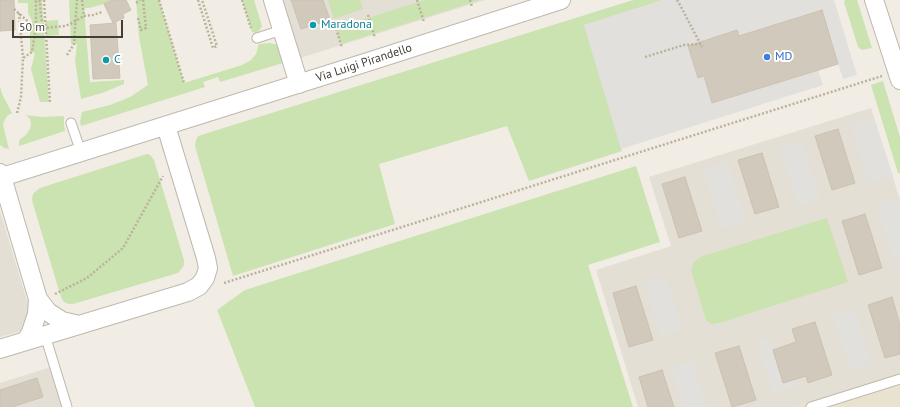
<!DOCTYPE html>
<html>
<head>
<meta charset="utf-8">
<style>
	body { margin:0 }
	#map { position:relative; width:900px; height:407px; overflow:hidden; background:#f1ede5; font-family:"PT Sans",sans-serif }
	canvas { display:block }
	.scale { position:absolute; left:12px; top:20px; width:111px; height:18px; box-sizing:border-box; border:2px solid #433e35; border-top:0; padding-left:5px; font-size:12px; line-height:14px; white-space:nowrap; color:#433e35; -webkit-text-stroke:3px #fff; paint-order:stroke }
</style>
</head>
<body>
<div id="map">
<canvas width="900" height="407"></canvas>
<div class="scale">50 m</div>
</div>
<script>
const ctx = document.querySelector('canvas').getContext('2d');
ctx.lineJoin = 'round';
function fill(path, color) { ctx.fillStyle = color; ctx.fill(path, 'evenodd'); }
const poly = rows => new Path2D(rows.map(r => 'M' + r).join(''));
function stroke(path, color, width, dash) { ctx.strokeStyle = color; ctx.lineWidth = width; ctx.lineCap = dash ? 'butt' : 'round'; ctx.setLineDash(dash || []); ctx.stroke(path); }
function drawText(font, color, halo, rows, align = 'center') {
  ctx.font = font + ' "PT Sans",sans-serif'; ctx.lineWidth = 4; ctx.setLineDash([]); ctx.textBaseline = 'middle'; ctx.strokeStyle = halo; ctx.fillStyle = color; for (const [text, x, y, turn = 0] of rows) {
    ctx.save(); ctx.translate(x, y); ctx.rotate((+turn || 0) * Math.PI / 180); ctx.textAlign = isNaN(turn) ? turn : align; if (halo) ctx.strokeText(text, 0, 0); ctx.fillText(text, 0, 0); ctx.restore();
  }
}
fill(poly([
	[264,0,485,0,284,63],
	[871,108,900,200,900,407,638,407,596,270,671,246,649,177],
	[0,211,35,327,0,337],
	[51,367,63,407,0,407,0,383]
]), '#e4dfd4');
fill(poly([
	[900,373,900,407,792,407]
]), '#e9e2d0');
fill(poly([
	[18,0,42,0,49,102,40,102,31,69,35,53,30,52,30,30,33,28,32,21,28,13,28,3,18,3],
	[69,0,109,0,110,1,104,4,89,8,84,8,90,82,124,80,124,84,102,93,81,99,75,61,77,44,71,44],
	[136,0,159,0,184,83,242,65,251,60,256,54,259,44,270,43,278,45,283,63,220,82,218,77,203,82,205,87,81,126,80,121,82,112,110,105,130,97,148,85,139,37],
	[242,0,254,0,262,26,259,31,255,33,252,32],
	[328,0,360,0,363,9,334,19],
	[425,0,480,0,341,44,336,28],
	[633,0,663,0,585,25,622,151,529,181,507,126,379,164,395,224,233,276,195,146,196,140,198,136],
	[845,0,857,0,872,48,862,50,858,47,844,2],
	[58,20,59,35,46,36,45,21],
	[883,81,900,137,900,173,898,173,871,85],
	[0,86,2,94,12,113,7,116,3,124,4,129,9,149,4,148,0,145],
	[26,115,42,117,64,116,64,125,65,131,19,146,19,142,20,139,26,135,30,129,31,124,30,119],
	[147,154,150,155,154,160,184,260,184,264,183,267,178,273,73,304,69,304,66,303,63,301,61,297,33,204,32,199,33,194,36,191,40,188],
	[636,166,660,242,588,265,633,407,255,407,217,310,245,290],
	[827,218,848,282,719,323,712,324,706,320,691,270,694,262,700,257]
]), '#cbe2b1');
fill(poly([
	[663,0,834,0,857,75,843,79,821,10,739,36,737,30,688,46,698,78,704,76,712,103,818,70,823,85,621,149,584,25],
	[874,118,893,176,869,183,851,125],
	[801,140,820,199,798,206,779,147],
	[727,161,746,221,722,229,703,169],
	[899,197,900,200,900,261,894,263,876,204],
	[665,277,682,330,661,336,644,283],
	[854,309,871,362,850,369,833,316],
	[768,337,783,383,796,379,798,385,773,393,757,341],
	[692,361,707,407,683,407,671,367]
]), '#e2e0dd');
const building = poly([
	[0,0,14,0,15,30,0,31,0,0],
	[112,0,126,0,131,10,123,14,124,18,113,23,104,4,112,0],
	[291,0,323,0,330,20,301,29,291,0],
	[822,10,838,64,712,103,704,76,698,78,688,46,737,30,739,36,822,10],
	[116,23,120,78,93,79,90,25,116,23],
	[838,129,855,183,832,190,815,136,838,129],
	[762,153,779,207,755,214,738,160,762,153],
	[685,177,702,231,679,238,662,184,685,177],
	[865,214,882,268,859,275,842,221,865,214],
	[636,286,653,340,629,347,613,293,636,286],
	[892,297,900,325,900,354,885,358,868,305,892,297],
	[815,322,832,375,808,383,806,376,783,383,773,350,796,342,792,329,815,322],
	[739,346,756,400,732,407,715,353,739,346],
	[662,370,674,407,648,407,639,377,662,370],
	[37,378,43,397,12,407,0,407,0,390,37,378]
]);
fill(building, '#d1c9bb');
stroke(building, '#cbc1af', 1);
const service = poly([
	[257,38,282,30],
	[71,123,81,152],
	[45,335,67,407],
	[811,407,900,379]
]);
const minor = poly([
	[273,0,299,84],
	[874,0,900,80],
	[0,173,2,177,38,299,37,314,31,332,26,341],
	[2,177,374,60,561,0],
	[38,299,48,312,62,321,79,325],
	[0,349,188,292,199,286,205,278,208,268,206,258,166,126]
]);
stroke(service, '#beb8ac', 11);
stroke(minor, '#beb8ac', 20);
stroke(poly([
	[44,0,50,102],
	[82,0,84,16,93,15,102,12],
	[159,0,184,83],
	[198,0,213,48,217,46,202,0],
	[242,0,251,28],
	[417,0,424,22],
	[470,0,472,7],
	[677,0,680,5,702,47],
	[136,3,140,0],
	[14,9,33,26,44,28],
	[19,13,23,58],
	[368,15,375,38],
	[138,18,141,30,146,28,143,0],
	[335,25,342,48],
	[67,55,74,44,77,0],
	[645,57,684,45,701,44],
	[17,113,21,97,23,58,32,52,36,27,36,1,40,1,41,17,44,28,65,26,70,24,84,16],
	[224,283,882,76],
	[55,294,87,278,123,248,163,176]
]), '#bcb19b', 2.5, [2, 2]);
stroke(service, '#fff', 9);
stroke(minor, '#fff', 18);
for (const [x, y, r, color] of [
	[313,25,4,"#0f9aa8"],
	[767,57,4,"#3f7fe0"],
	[106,60,4,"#0f9aa8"]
]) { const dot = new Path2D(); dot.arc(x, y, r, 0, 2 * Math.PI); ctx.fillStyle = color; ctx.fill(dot); stroke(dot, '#fff', 1.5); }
drawText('12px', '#0d838f', '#fff', [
	["Maradona",321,25],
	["C",114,60]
], 'left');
drawText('12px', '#366cbe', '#fff', [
	["MD",775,57]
], 'left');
drawText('12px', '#433e35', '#fff', [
	["Via Luigi Pirandello",364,63,-18]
]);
</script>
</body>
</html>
